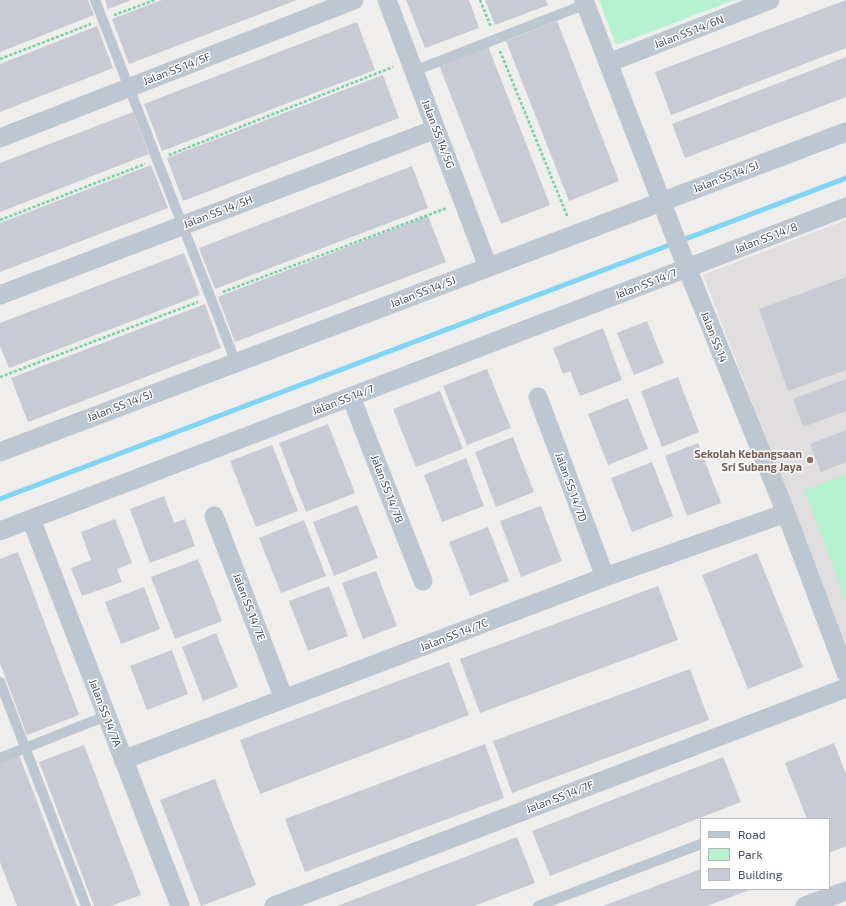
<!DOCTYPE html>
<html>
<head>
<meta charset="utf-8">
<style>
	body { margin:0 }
	#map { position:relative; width:846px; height:906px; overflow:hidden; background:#f0eded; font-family:"Exo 2",sans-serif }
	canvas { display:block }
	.legend { position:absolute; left:700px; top:818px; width:130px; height:72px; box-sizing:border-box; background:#fff; border:1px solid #b4b9be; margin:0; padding:5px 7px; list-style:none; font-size:12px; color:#444f5c }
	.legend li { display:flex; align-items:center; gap:8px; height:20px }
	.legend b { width:20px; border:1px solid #b4b9be }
</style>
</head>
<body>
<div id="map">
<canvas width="846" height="906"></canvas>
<ul class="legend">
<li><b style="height:5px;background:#bcc7d1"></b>Road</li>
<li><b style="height:11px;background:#b7f2d0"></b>Park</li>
<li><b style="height:11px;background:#c8cbd3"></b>Building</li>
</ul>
</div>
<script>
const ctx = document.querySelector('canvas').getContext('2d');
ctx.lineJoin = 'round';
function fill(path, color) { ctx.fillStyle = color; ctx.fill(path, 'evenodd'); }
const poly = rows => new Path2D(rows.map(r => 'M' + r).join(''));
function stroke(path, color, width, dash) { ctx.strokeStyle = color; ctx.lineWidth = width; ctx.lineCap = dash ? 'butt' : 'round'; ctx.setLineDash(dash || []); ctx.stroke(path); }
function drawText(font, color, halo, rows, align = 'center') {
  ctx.font = font + ' "Exo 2",sans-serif'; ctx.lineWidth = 3; ctx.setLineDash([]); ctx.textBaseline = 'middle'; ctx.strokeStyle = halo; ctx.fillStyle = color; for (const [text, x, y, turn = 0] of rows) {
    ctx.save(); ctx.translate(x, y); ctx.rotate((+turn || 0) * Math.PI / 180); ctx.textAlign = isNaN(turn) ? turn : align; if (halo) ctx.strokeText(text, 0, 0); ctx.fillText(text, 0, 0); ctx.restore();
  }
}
fill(poly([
	[846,220,846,645,703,275]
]), '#e1dedf');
fill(poly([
	[599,0,734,0,616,45],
	[846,474,846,601,804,490]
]), '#b7f2d0');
stroke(poly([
	[0,499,846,178]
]), '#81d5f2', 5);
fill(poly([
	[0,0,88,0,94,15,0,52],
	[105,0,132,0,108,9],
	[162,0,297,0,129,64,112,19],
	[406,0,469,0,479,28,425,48],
	[485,0,546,0,548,5,495,25],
	[846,0,846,48,671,115,655,72],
	[557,21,619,181,569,201,506,41],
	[357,22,375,70,162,151,144,104],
	[97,26,113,68,0,112,0,64],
	[488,46,550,205,501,224,439,65],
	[846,57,846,97,685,158,672,124],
	[383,75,399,118,183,201,167,158],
	[133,112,149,154,0,212,0,163],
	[151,165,168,208,0,272,0,223],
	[412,166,428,208,215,289,199,248],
	[428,216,446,262,235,342,218,297],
	[184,253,200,295,9,368,0,346,0,323],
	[846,277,846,370,788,391,759,309],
	[205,304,221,348,28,422,11,378],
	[647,321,664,363,634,375,617,333],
	[603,328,622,380,580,396,570,371,563,374,553,348],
	[487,369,511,428,467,445,443,386],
	[678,377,699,432,662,447,641,391],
	[846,379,846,411,803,427,793,399],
	[440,391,463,449,416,467,393,409],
	[628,398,648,449,608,465,588,414],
	[328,424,355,493,306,512,279,443],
	[846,430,846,462,821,472,810,444],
	[513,437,534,492,496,507,475,452],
	[698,443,721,503,687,516,665,456],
	[272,445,298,511,256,527,230,461],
	[466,458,484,506,442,522,424,475],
	[652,462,673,516,632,532,611,478],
	[164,496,174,523,185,519,195,546,150,563,130,509],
	[357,505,378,558,334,576,313,522],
	[541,506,562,561,521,577,500,521],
	[115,519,132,563,117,569,122,582,82,596,71,568,91,560,81,532],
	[304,520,326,576,281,593,259,538],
	[488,527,509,581,470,596,449,542],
	[18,552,79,715,27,735,0,663,0,559],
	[757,553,803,667,748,689,702,575],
	[198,559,222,621,175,639,151,577],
	[376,571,397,626,363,639,342,583],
	[329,586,348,636,308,651,289,601],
	[658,586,678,640,480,713,460,659],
	[144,587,160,629,121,644,105,602],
	[216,633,238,687,203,701,182,647],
	[172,650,188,694,147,710,130,666],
	[449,662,469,715,260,794,240,740],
	[690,669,709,720,512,793,493,741],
	[834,743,846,774,846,846,829,853,829,819,807,819,785,763],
	[485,744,504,798,305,872,285,819],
	[84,745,141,895,111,906,94,906,39,762],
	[19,755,77,906,17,906,0,862,0,762],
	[723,757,741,802,550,876,532,831],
	[215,779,256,885,201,906,160,800],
	[517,837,535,883,474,906,337,906],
	[701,869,701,889,752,889,707,906,603,906]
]), '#c8cbd3');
stroke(poly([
	[480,0,491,27],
	[114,15,155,0],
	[500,51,568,218],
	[0,59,91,24],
	[169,155,393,67],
	[0,220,145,164],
	[223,292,447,208],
	[0,377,198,302]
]), '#6dd2a5', 2.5, [3, 2]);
stroke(poly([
	[95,0,236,363],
	[414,71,586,4],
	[0,682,86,906],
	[0,758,106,716],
	[538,906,701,844]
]), '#bcc7d1', 10);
stroke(poly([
	[387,0,488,267],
	[584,0,687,268,786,513,846,673],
	[608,63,770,0],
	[0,138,354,0],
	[0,295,436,129],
	[351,397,423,581],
	[538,397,605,577],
	[0,452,846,132],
	[214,516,284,699],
	[31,519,180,906],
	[0,531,846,207],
	[123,760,605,577,786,513],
	[274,906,846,688],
	[805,906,846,891]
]), '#bcc7d1', 19);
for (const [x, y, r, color] of [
	[810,460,4,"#8d6e63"]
]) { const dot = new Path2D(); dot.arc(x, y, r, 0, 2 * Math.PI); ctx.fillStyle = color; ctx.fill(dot); stroke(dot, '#fff', 1.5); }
drawText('11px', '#444f5c', '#fff', [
	["Jalan SS 14/6N",689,32,-21],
	["Jalan SS 14/5F",177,69,-21],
	["Jalan SS 14/5G",438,134,69],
	["Jalan SS 14/5J",726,177,-21],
	["Jalan SS 14/5H",218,212,-21],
	["Jalan SS 14/8",766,238,-21],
	["Jalan SS 14/7",646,284,-21],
	["Jalan SS 14/5J",423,292,-21],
	["Jalan SS 14",714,337,68],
	["Jalan SS 14/7",343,400,-21],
	["Jalan SS 14/5J",120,406,-21],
	["Jalan SS 14/7D",571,487,70],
	["Jalan SS 14/7B",387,489,69],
	["Jalan SS 14/7E",249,607,69],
	["Jalan SS 14/7C",454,635,-21],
	["Jalan SS 14/7A",105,713,69],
	["Jalan SS 14/7F",560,797,-21]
]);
drawText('bold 11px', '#785e54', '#fff', [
	["Sekolah Kebangsaan",802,454],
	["Sri Subang Jaya",802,467]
], 'right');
</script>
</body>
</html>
